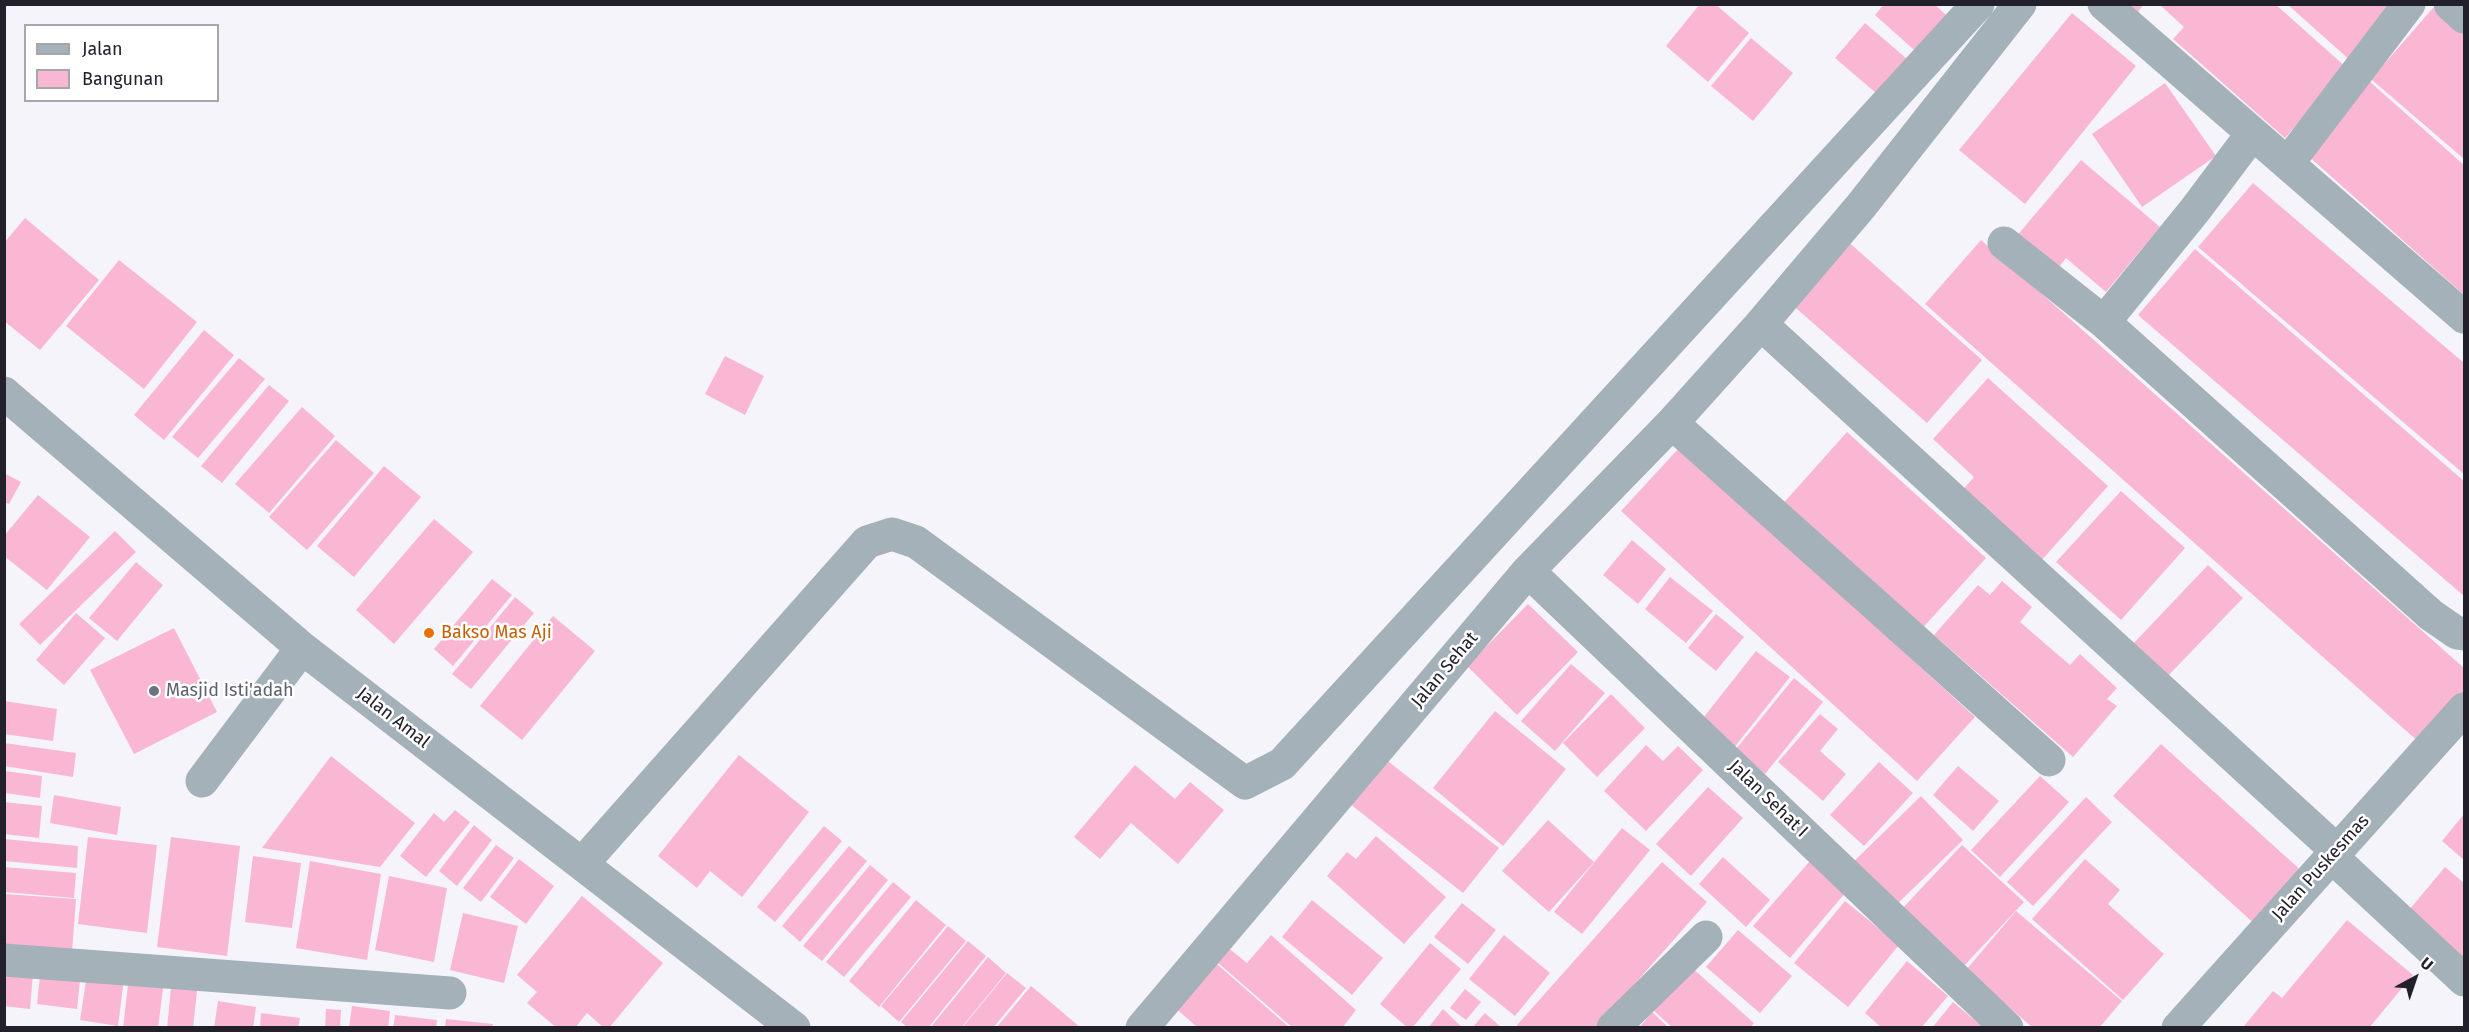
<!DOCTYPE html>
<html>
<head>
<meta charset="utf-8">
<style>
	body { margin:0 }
	#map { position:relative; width:2469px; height:1032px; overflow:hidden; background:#f5f4fa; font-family:"Fira Sans",sans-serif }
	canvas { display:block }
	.frame { position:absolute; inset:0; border:6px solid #22202b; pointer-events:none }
	.legend { position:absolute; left:24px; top:24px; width:195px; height:78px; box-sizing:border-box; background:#fff; border:2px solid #a7a6aa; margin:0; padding:8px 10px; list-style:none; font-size:18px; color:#22202b }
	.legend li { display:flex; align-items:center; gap:12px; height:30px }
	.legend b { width:30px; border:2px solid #a7a6aa }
	.north { position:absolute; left:2385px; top:948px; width:60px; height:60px; -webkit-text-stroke:4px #fff; paint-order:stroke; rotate:40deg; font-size:16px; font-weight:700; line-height:24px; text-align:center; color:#22202b }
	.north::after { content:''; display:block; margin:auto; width:21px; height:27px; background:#22202b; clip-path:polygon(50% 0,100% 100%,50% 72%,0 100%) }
</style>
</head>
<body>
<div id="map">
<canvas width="2469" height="1032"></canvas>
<div class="frame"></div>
<ul class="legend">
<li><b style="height:8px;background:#a4b1b9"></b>Jalan</li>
<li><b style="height:16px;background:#fab7d3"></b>Bangunan</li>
</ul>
<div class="north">U</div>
</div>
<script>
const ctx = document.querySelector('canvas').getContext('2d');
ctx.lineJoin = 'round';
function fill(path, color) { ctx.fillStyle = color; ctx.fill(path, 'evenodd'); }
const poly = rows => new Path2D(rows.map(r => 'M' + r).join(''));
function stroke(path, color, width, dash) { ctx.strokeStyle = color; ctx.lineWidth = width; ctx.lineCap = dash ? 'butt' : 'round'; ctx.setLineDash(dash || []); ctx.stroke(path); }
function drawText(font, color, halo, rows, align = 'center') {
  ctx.font = font + ' "Fira Sans",sans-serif'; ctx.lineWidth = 5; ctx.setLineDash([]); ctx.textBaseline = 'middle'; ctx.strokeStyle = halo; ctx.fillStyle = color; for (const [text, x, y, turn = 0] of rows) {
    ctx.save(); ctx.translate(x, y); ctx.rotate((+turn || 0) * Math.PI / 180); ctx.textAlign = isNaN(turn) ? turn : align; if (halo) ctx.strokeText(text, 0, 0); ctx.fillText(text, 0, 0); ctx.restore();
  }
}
fill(poly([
	[1700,4,1715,4,1749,33,1708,82,1666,46],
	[1884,4,1934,4,1953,21,1922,57,1875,15],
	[2129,4,2144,4,2138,12],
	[2159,4,2275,4,2347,68,2285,138,2173,39,2184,27],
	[2287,4,2403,4,2352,62],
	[2433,8,2464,34,2464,159,2371,79],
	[2072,13,2136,66,2025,204,1959,150],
	[1865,23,1913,64,1883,99,1835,58],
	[1751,38,1793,73,1753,121,1711,86],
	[2369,81,2464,165,2464,295,2305,153],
	[2165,83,2216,156,2142,207,2092,134],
	[2081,160,2160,227,2106,292,2066,258,2055,272,2015,238],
	[2253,183,2464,363,2464,474,2198,247],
	[25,218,99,280,40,350,4,321,4,243],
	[1845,239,1982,360,1927,423,1789,302],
	[1981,240,2464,668,2464,694,2421,744,1925,304],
	[2195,249,2464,481,2464,596,2138,315],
	[119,260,197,322,144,389,66,326],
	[204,330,234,355,164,440,134,415],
	[725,356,764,376,745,415,705,394],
	[239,358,265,379,198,458,172,437],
	[1988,378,2108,486,2040,562,1961,492,1974,477,1933,439],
	[269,385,289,401,222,483,201,466],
	[302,407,335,436,269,513,235,484],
	[1847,432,1986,558,1919,632,1780,507],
	[336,440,374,473,307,550,269,517],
	[1680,447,1975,717,1917,781,1621,511],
	[384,466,421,497,354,577,317,546],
	[4,473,21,482,9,504,4,502],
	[2121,491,2185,548,2121,620,2056,562],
	[38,495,90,537,47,590,4,556,4,536],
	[434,519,473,552,394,644,356,610],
	[115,531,136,552,40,645,19,624],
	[1632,540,1666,569,1638,604,1603,575],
	[136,562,163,585,117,641,89,618],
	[2208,565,2243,598,2165,679,2131,646],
	[1670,577,1713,611,1686,643,1645,609],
	[492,579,512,595,453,666,434,649],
	[2002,581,2032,607,2020,622,2070,665,2080,654,2117,688,2107,699,2117,706,2073,757,1934,635,1978,585,1990,595],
	[515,597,534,613,471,689,452,674],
	[1528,604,1578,652,1517,715,1467,666],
	[76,613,105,638,64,685,36,660],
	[1716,614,1744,637,1716,671,1688,648],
	[553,616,595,651,522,740,480,706],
	[174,628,217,712,134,754,90,670],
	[1756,651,1790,677,1733,749,1700,722],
	[1571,664,1605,693,1555,751,1521,721],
	[1794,678,1823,702,1765,774,1736,749],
	[1611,694,1645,728,1597,777,1563,743],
	[4,701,57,709,53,741,4,734],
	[1495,711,1566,769,1503,846,1433,788],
	[1820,714,1838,729,1820,751,1846,774,1823,801,1778,762],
	[4,743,76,753,73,777,4,766],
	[2161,744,2305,874,2258,927,2113,796],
	[1646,745,1663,761,1678,746,1703,770,1646,831,1604,791],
	[739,755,809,812,742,897,710,871,697,888,658,856],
	[1380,755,1499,848,1463,893,1345,800],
	[331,756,415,823,380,867,262,848],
	[1879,762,1913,793,1864,846,1830,815],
	[1135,765,1175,799,1190,782,1224,810,1178,864,1131,823,1100,859,1074,837],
	[1958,766,1999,801,1973,831,1933,795],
	[5,771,42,776,40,798,5,793],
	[2040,776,2069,802,2000,877,1971,850],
	[1708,787,1743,818,1691,876,1656,844],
	[54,795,121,807,117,835,50,823],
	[1921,796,1963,840,1892,909,1850,865],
	[2086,797,2112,822,2033,906,2007,882],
	[4,802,42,806,39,838,4,834],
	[455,810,470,822,426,877,400,856,434,813,444,822],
	[2464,814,2464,860,2442,841],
	[1548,820,1594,862,1549,912,1502,871],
	[474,825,492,840,457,886,439,871],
	[824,826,842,841,775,922,757,907],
	[1622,828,1650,850,1582,934,1554,912],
	[1376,836,1446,897,1404,944,1327,876,1347,852,1356,859],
	[88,837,157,845,147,933,78,924],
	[171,837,240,846,227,956,157,947],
	[4,839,78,846,77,868,4,861],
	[496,845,514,858,481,902,463,888],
	[1962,845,2024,902,1962,968,1900,911],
	[849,846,867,861,800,942,782,926],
	[253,856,301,863,292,928,245,922],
	[1723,857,1770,900,1746,927,1699,884],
	[519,859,554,886,526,924,490,897],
	[2085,859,2120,890,2108,904,2164,954,2123,1000,2032,919],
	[310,861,381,874,367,960,296,948],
	[1810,861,1846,892,1790,958,1753,926],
	[1662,862,1707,902,1596,1028,1519,1028,1517,1025],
	[870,865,888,880,822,961,803,946],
	[4,867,76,873,74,898,4,892],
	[2445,867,2464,883,2464,967,2404,916],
	[389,876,447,888,434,962,375,950],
	[893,882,911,897,844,977,826,962],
	[4,894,76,899,72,952,4,947],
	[582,896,663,963,609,1028,604,1028,587,1013,575,1028,557,1028,527,1003,537,992,517,975],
	[916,900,946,925,879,1007,849,981],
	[1312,900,1383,958,1352,995,1282,937],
	[1845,901,1899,945,1848,1007,1794,963],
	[1462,903,1496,930,1468,964,1434,937],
	[2016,911,2122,1001,2099,1028,2033,1028,1966,970],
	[463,913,518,926,504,983,450,970],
	[2347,920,2413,975,2369,1028,2246,1028,2244,1026,2273,991,2282,998],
	[948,926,966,941,899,1022,881,1006],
	[1738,930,1792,976,1760,1013,1706,967],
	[1271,935,1356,1010,1342,1028,1293,1028,1209,955,1221,942,1247,963],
	[1504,935,1550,973,1515,1016,1469,979],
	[968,941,986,956,928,1028,908,1028,901,1022],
	[1430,943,1461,969,1412,1028,1408,1028,1380,1004],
	[988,957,1006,973,961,1028,930,1028],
	[1210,958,1290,1028,1198,1028,1171,1004],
	[1907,961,1948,996,1921,1028,1882,1028,1865,1013],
	[41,966,81,971,77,1009,37,1004],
	[1691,967,1754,1023,1750,1028,1673,1028,1653,1010],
	[4,971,33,974,30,1009,4,1006],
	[1007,973,1026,988,993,1028,962,1028],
	[87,974,124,979,118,1026,80,1020],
	[129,976,164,981,158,1028,123,1028],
	[172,978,198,982,193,1028,167,1028],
	[1031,986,1048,1000,1081,1028,996,1028],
	[1465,989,1481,1002,1466,1020,1450,1008],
	[218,1001,256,1007,253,1028,214,1028],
	[1953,1002,1984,1028,1932,1028],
	[352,1006,390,1011,388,1028,349,1028],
	[326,1009,341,1010,340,1028,325,1028],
	[1443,1009,1463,1028,1428,1028],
	[1652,1012,1669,1028,1639,1028],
	[261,1013,300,1018,298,1028,260,1028],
	[1485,1013,1502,1028,1472,1028],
	[395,1015,437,1020,436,1028,393,1028],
	[446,1019,493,1024,492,1028,445,1028]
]), '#fab7d3');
stroke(poly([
	[2104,4,2464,317],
	[2450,4,2464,17],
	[2288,163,2409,4],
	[2004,243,2104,322,2431,615,2457,633,2464,634],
	[2104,322,2195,210,2252,134],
	[1761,324,2336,850],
	[4,393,302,648,794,1028],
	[1672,423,2049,760],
	[1528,571,2007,1028],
	[202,781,302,648],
	[2331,856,2464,980],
	[582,864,867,542,892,534,916,542,1245,783,1282,764,1978,4],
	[4,960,450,993],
	[1142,1028,1528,571,1672,423,1761,324,1861,206,2020,4],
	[1613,1028,1706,937],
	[2178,1028,2464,709]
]), '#a4b1b9', 33);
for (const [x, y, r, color] of [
	[429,633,6,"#e8710a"],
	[154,691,6,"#6b7280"]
]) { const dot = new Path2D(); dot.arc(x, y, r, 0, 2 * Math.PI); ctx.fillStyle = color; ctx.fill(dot); stroke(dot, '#fff', 2); }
drawText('18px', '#c56008', '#fff', [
	["Bakso Mas Aji",441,633]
], 'left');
drawText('18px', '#22202b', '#fff', [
	["Jalan Sehat",1445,670,-50],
	["Jalan Amal",393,718,38],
	["Jalan Sehat I",1768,799,44],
	["Jalan Puskesmas",2321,868,-48]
]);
drawText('18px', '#5b616d', '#fff', [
	["Masjid Isti'adah",166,691]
], 'left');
</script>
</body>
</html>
